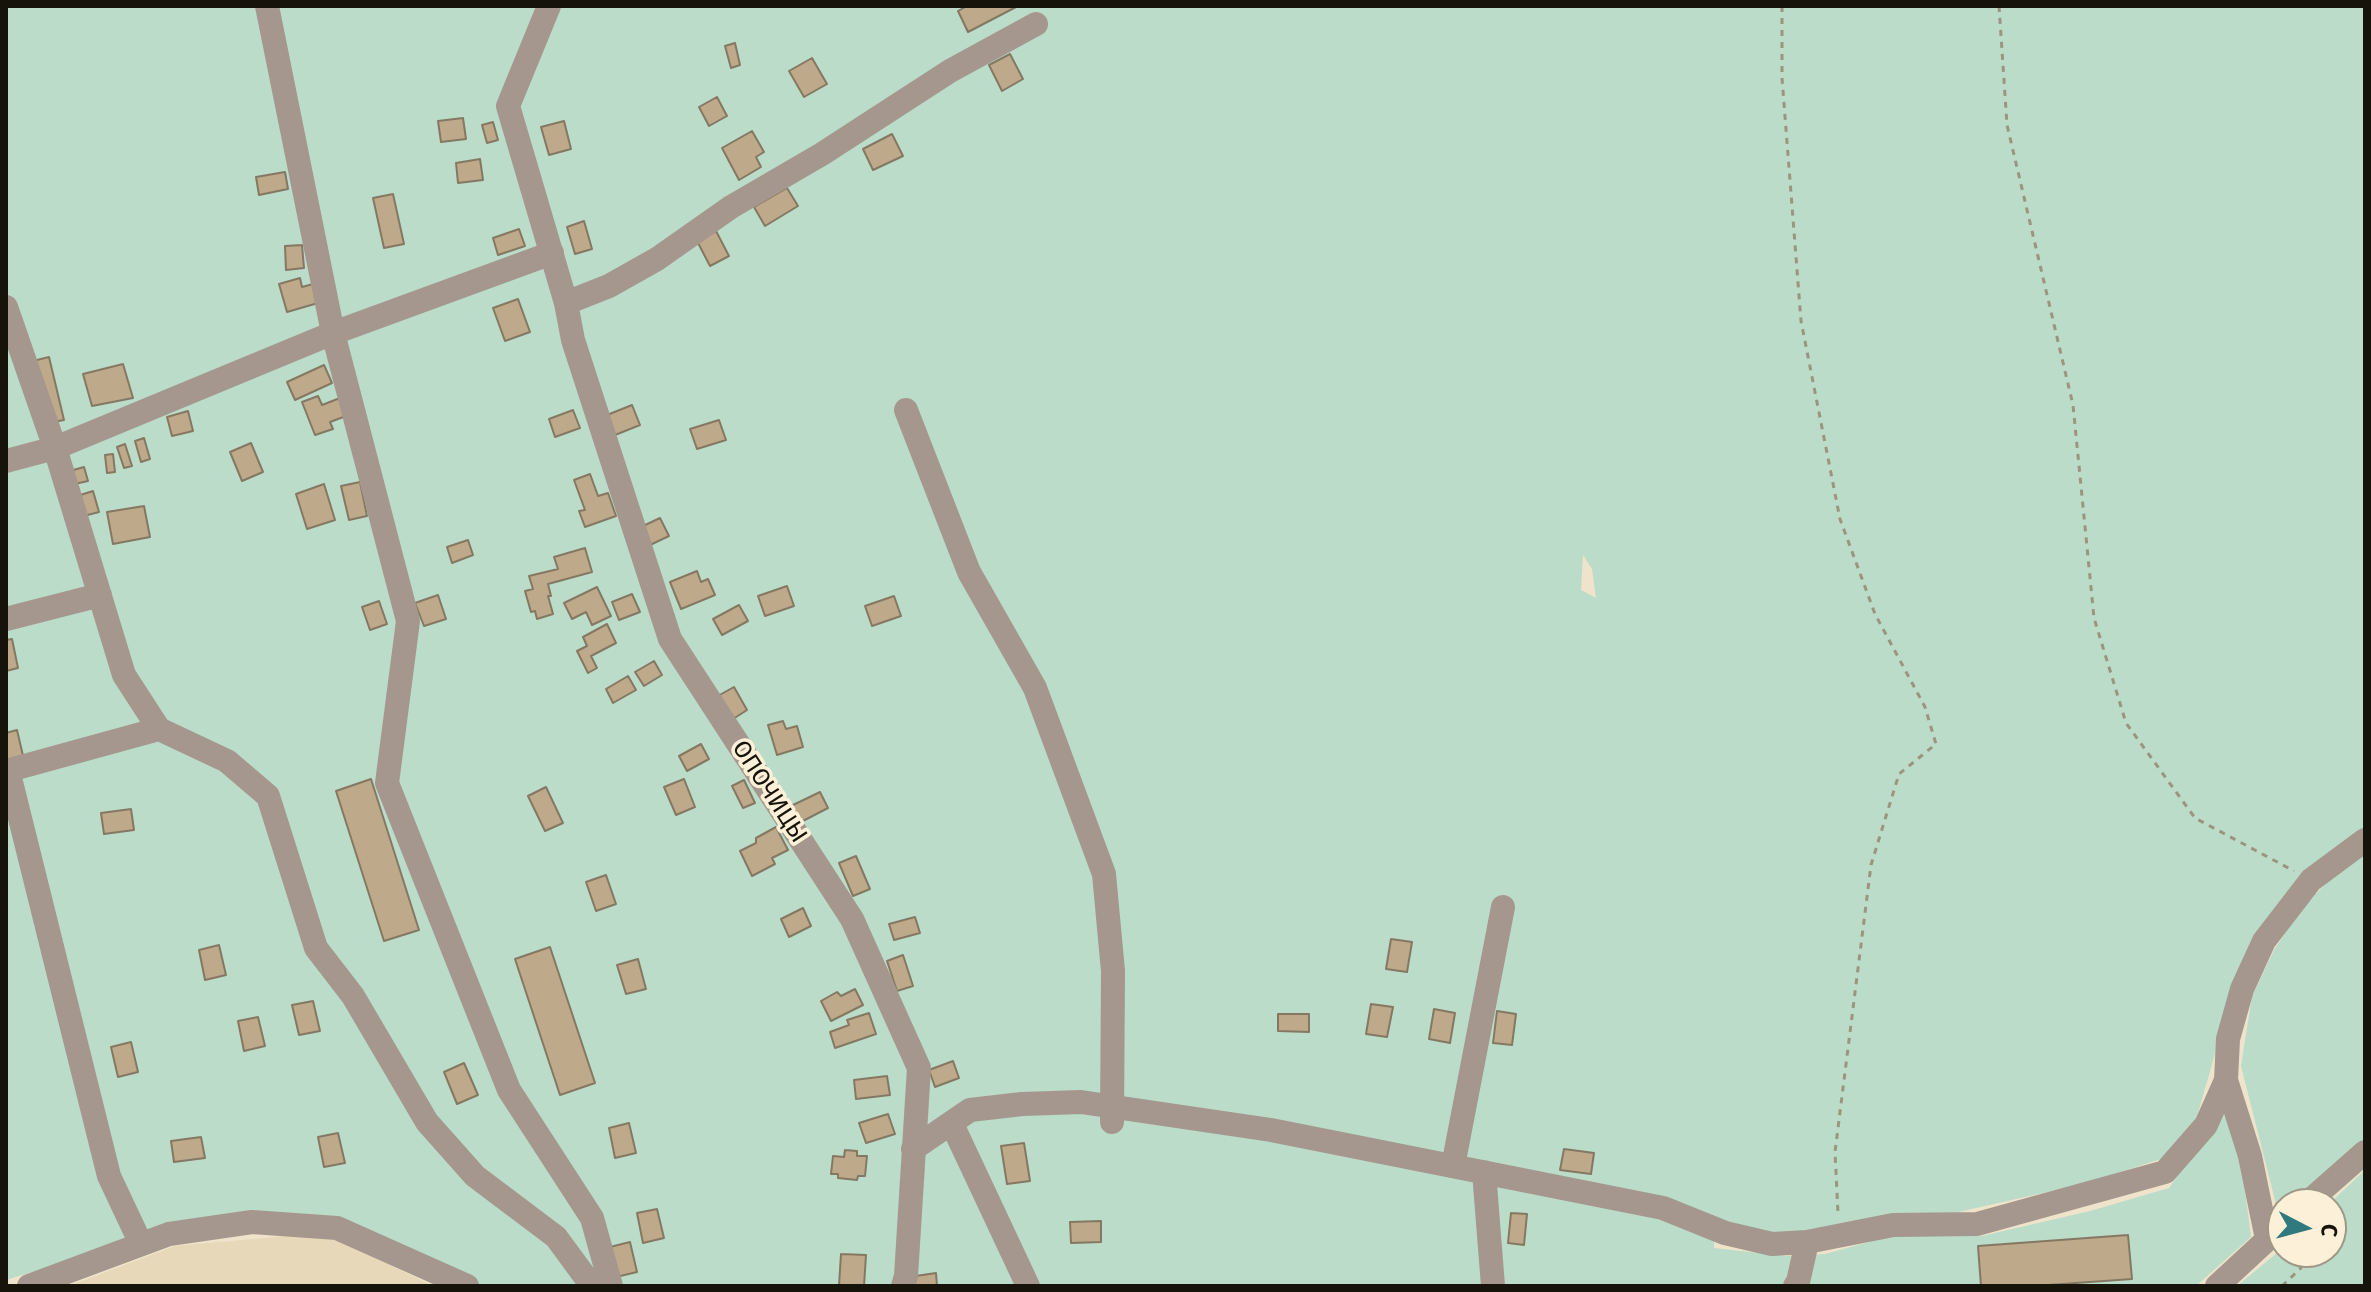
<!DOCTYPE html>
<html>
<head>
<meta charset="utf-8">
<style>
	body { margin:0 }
	#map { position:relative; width:2371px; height:1292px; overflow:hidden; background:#efe4cb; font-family:"Fira Sans",sans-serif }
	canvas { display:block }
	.frame { position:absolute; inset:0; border:8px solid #16130a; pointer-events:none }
	.north { position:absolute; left:2267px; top:1188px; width:80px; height:80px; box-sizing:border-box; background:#fcf1d8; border:2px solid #a09886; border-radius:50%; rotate:96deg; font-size:22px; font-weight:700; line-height:32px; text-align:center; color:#16130a }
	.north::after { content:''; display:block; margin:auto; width:28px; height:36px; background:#30797f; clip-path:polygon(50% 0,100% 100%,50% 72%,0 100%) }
</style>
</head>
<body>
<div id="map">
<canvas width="2371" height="1292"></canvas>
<div class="frame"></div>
<div class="north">С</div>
</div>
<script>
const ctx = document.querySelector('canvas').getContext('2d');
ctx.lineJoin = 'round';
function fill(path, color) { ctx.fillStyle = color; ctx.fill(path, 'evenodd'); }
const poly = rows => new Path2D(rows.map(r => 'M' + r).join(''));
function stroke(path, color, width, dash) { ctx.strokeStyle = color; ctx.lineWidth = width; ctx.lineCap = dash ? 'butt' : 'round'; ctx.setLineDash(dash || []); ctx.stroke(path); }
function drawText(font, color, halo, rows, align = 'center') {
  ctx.font = font + ' "Fira Sans",sans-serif'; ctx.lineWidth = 7; ctx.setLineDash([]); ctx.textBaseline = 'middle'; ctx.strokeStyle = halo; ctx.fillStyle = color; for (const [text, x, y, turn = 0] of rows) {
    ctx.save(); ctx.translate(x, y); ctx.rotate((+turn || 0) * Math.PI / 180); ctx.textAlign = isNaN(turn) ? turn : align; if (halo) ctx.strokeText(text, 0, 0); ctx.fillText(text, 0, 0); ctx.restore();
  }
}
fill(poly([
	[320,1233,356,1248,433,1286,69,1286,175,1246]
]), '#e6d8b9');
fill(poly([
	[6,6,2365,6,2365,828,2295,885,2235,983,2197,1117,2161,1159,2083,1184,1945,1215,1788,1236,1714,1220,1714,1248,1786,1256,1825,1254,1895,1235,1982,1236,2090,1211,2169,1188,2223,1110,2239,1143,2251,1237,2196,1286,468,1286,339,1219,201,1220,6,1280],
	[1583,555,1592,569,1596,598,1581,590],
	[2365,853,2365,1141,2297,1204,2283,1204,2283,1211,2278,1212,2241,1066,2252,996,2274,950,2303,907,2333,876],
	[2365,1170,2365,1286,2237,1286,2283,1248,2283,1252,2331,1252,2329,1204]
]), '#badcc9');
const building = poly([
	[967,6,1018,6,968,32,958,11,967,6],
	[735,43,740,65,731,68,725,46,735,43],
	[1010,54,1023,79,1002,91,989,65,1010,54],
	[812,58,827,84,804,97,789,71,812,58],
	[717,97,727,116,709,126,699,107,717,97],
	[463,118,466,139,441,142,438,121,463,118],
	[564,121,571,149,549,155,541,127,564,121],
	[493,122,498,140,487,143,482,125,493,122],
	[752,131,764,152,756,157,761,167,739,180,722,148,752,131],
	[892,134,903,156,873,170,863,149,892,134],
	[480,159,483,180,458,183,456,163,480,159],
	[285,172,288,189,259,195,256,177,285,172],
	[787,188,798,206,765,226,754,207,787,188],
	[393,194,404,244,384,248,373,198,393,194],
	[584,221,592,249,575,254,567,227,584,221],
	[519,229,525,246,498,255,493,238,519,229],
	[716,231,729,256,710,266,697,241,716,231],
	[302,245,304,268,286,270,285,246,302,245],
	[300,278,302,287,313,284,318,303,287,312,279,284,300,278],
	[518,299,530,332,505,341,493,308,518,299],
	[49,357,64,420,48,423,33,361,49,357],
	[123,364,133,398,92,406,83,374,123,364],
	[324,365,332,383,295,400,287,382,324,365],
	[318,396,322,405,340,398,346,416,330,422,333,429,315,435,302,402,318,396],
	[632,405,640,425,615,435,607,415,632,405],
	[573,410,580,428,555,437,549,419,573,410],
	[188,411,193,431,172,436,167,417,188,411],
	[719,420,726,440,697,449,690,429,719,420],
	[144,438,150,459,141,462,135,441,144,438],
	[251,443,263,472,242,481,230,452,251,443],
	[125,444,132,466,124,468,117,447,125,444],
	[113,454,115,472,107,473,105,455,113,454],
	[84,467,88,481,70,485,66,472,84,467],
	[590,474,598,496,608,493,616,516,585,527,579,511,585,510,574,480,590,474],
	[360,482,367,516,349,520,341,486,360,482],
	[324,484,335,520,307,529,296,494,324,484],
	[93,491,99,512,80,517,74,497,93,491],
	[144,506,150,537,113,544,107,512,144,506],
	[660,518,669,536,650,545,641,527,660,518],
	[468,540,473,555,452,563,447,547,468,540],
	[585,548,592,572,548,584,551,596,548,596,553,614,537,619,535,611,531,612,525,591,533,589,529,576,558,569,554,557,585,548],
	[697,571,701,582,708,579,715,595,681,609,670,582,697,571],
	[787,586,794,606,765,616,758,596,787,586],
	[597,587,611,616,592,625,586,612,572,619,564,603,597,587],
	[632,594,640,612,619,620,612,602,632,594],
	[438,595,446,619,424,626,415,603,438,595],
	[894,596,901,616,872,626,865,606,894,596],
	[379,601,387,624,370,630,362,607,379,601],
	[739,605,748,621,722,635,713,619,739,605],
	[607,624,616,643,591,656,597,668,588,673,577,651,587,646,583,637,607,624],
	[12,639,18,668,6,671,6,640,12,639],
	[654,661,662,675,644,686,635,672,654,661],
	[628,676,636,690,613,703,606,689,628,676],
	[734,687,747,710,730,721,716,697,734,687],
	[783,721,786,729,797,726,803,747,777,755,768,725,783,721],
	[17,730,24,760,6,764,6,733,17,730],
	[701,744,709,759,687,771,679,756,701,744],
	[371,779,419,930,384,941,336,791,371,779],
	[684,779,695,807,676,815,664,787,684,779],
	[744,780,755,803,743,808,732,786,744,780],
	[546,787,563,823,545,831,528,796,546,787],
	[820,792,828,808,799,823,791,806,820,792],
	[131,809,134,830,104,834,101,813,131,809],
	[776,827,788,850,772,858,775,864,752,876,740,851,756,843,756,838,776,827],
	[856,856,870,889,853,896,839,863,856,856],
	[606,875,616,904,596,911,586,882,606,875],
	[803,908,811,926,789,937,781,919,803,908],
	[915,917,920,933,894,940,889,924,915,917],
	[1391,939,1412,942,1407,972,1386,969,1391,939],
	[219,945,226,975,205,980,199,950,219,945],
	[550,947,595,1083,560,1095,515,959,550,947],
	[903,955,913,986,897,991,887,961,903,955],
	[638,959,646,989,626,994,617,965,638,959],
	[855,989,863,1005,831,1021,821,1001,837,992,841,996,855,989],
	[313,1001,320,1031,299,1035,292,1005,313,1001],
	[1371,1004,1393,1007,1387,1037,1366,1034,1371,1004],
	[1434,1009,1455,1013,1450,1043,1429,1039,1434,1009],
	[1497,1011,1516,1014,1512,1045,1493,1043,1497,1011],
	[869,1013,876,1034,835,1048,830,1032,849,1025,847,1020,869,1013],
	[1278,1014,1309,1014,1309,1032,1278,1031,1278,1014],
	[258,1017,265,1046,244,1051,238,1021,258,1017],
	[131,1042,138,1072,118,1077,111,1047,131,1042],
	[953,1061,959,1078,935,1087,929,1070,953,1061],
	[464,1063,478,1095,457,1104,444,1072,464,1063],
	[887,1076,890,1095,856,1099,854,1080,887,1076],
	[888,1114,895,1134,866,1143,859,1123,888,1114],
	[629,1123,636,1153,615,1158,609,1128,629,1123],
	[338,1133,345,1163,324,1167,318,1137,338,1133],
	[201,1137,205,1158,174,1162,171,1141,201,1137],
	[1024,1143,1030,1181,1007,1184,1001,1146,1024,1143],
	[1564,1149,1594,1153,1591,1174,1560,1170,1564,1149],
	[845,1150,857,1151,857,1156,867,1156,865,1176,858,1176,857,1180,838,1178,838,1174,831,1174,833,1156,844,1157,845,1150],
	[657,1209,664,1238,643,1243,637,1213,657,1209],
	[1511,1213,1527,1214,1524,1245,1508,1243,1511,1213],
	[1101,1221,1101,1242,1071,1243,1070,1222,1101,1221],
	[2128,1235,2132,1279,2034,1286,1981,1286,1978,1246,2128,1235],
	[630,1242,637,1272,616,1277,610,1247,630,1242],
	[841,1254,866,1255,864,1286,839,1286,841,1254],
	[936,1273,937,1286,910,1286,909,1277,936,1273]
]);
fill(building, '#beaa8a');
stroke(building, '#857863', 2);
stroke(poly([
	[1782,6,1782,78,1801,321,1840,519,1875,614,1925,707,1936,744,1899,774,1871,865,1835,1152,1838,1213],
	[1999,6,2007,125,2073,405,2094,618,2126,723,2195,818,2294,871],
	[2282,1286,2301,1268,2293,1252]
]), '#9c9481', 3, [6, 6]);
stroke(poly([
	[267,6,333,333,408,621,387,783,509,1090,592,1218,611,1286],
	[549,6,508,106,566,303,573,340,670,639,852,919,919,1068,906,1276,903,1286],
	[566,303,609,286,657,259,731,207,822,154,950,71,1036,24],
	[6,307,55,448,124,675,159,729,227,761,268,796,316,948,353,996,427,1122,475,1176,556,1237,592,1286],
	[906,410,969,572,1035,688,1104,874,1113,971,1112,1122],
	[6,461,55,448,328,335,552,253],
	[6,619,100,595],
	[8,770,109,1176,141,1244],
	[6,771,159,729],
	[2226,1080,2250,1156,2267,1239],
	[952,1124,1028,1286],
	[913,1149,970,1110,1022,1104,1081,1102,1271,1130,1663,1208,1725,1233,1772,1244,1807,1242,1893,1225,1977,1224,2165,1172,2206,1125,2226,1080,2228,1039,2242,989,2264,941,2311,880,2365,840],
	[1453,1166,1503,907],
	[1484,1172,1493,1286],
	[2306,1204,2365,1152],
	[29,1286,169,1234,252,1222,337,1228,467,1286],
	[1795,1286,1798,1282,1807,1242],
	[2217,1286,2283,1225]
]), '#a5978d', 24);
drawText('24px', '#16130a', '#fcf1d8', [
	["ОПОЧИЦЫ",769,792,57]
]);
</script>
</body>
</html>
